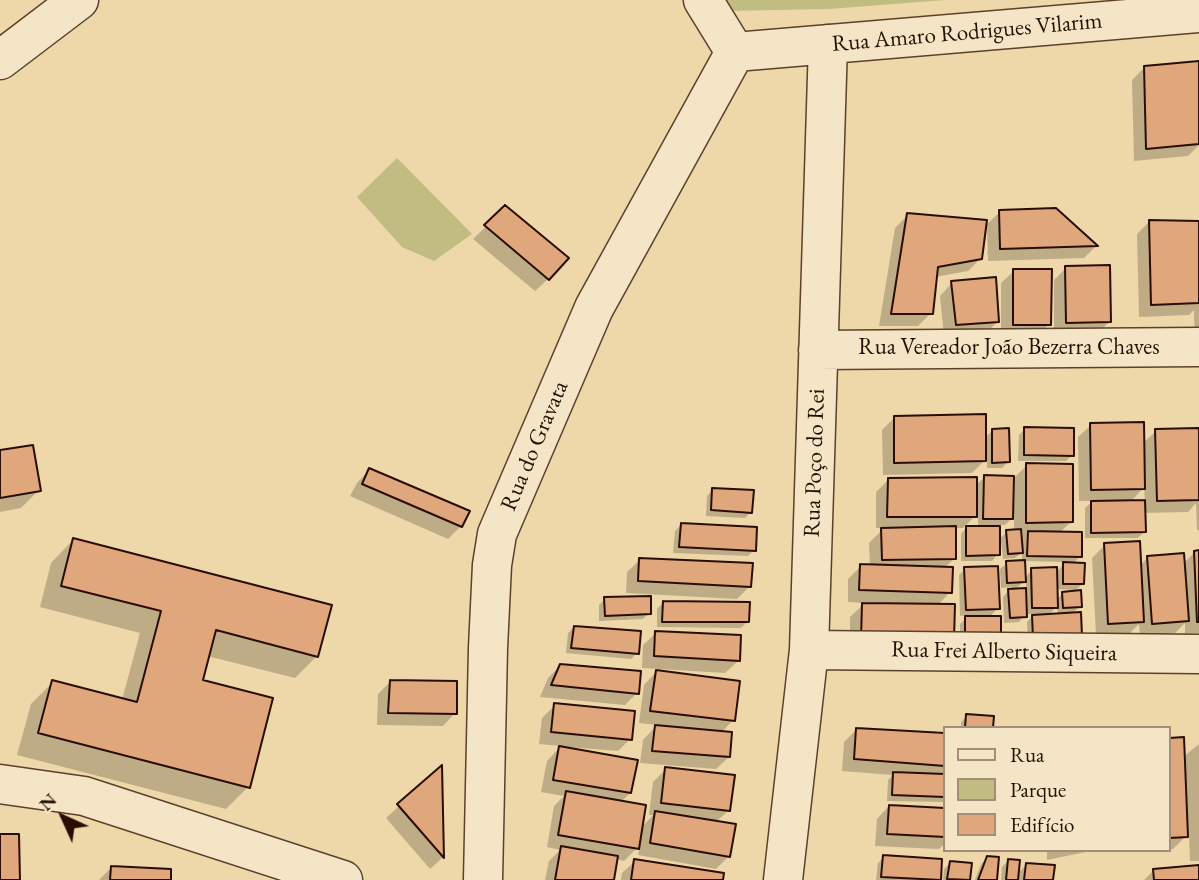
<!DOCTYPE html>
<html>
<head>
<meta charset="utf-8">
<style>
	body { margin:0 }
	#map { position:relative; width:1199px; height:880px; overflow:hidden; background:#eed7a8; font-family:"EB Garamond",serif }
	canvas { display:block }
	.legend { position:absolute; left:943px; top:726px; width:228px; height:126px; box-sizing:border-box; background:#f4e5c6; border:2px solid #a38f79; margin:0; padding:9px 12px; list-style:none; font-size:21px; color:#2a0e05 }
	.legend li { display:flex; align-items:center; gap:14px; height:35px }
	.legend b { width:35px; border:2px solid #a38f79 }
	.north { position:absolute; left:28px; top:782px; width:70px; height:70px; -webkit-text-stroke:5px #f4e5c6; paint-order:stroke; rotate:315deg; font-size:19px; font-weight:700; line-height:28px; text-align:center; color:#2a0e05 }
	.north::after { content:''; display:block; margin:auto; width:24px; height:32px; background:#2a0e05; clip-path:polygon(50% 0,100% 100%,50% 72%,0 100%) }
</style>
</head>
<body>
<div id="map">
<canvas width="1199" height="880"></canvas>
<ul class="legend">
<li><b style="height:9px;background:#f4e5c6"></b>Rua</li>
<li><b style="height:19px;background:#c1bc82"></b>Parque</li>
<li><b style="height:19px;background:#e0a77c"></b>Edifício</li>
</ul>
<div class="north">N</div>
</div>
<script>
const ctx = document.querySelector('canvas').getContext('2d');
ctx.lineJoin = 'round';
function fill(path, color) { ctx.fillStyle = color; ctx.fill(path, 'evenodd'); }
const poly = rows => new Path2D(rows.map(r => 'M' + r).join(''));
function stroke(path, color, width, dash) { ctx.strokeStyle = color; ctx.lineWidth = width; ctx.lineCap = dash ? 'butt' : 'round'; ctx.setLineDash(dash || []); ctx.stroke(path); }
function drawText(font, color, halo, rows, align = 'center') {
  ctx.font = font + ' "EB Garamond",serif'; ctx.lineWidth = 7; ctx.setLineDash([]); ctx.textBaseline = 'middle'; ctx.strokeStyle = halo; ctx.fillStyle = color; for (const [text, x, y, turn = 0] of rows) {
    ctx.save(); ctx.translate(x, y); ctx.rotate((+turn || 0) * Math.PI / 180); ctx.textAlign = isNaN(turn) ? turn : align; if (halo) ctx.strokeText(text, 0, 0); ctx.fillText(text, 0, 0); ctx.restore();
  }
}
fill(poly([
	[719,0,945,0,829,9,724,11],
	[397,158,472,234,434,261,402,247,357,197]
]), '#c1bc82');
fill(poly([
	[1145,67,1199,71,1199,145,1188,156,1134,161,1132,80],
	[505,208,548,279,535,291,473,239],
	[1000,212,1096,246,1084,258,988,261,987,224],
	[908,215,981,258,968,271,935,277,931,313,918,326,879,326,895,228],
	[1149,222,1199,223,1199,349,1195,349,1194,310,1189,315,1139,317,1137,234],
	[1066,268,1109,322,1097,334,1054,335,1054,280],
	[1014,271,1049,324,1037,337,1001,336,1001,283],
	[952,283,998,321,985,334,944,337,940,296],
	[895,417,984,439,993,430,1008,462,1002,468,987,468,987,458,972,473,883,475,882,430],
	[1091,425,1143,443,1156,431,1199,436,1199,530,1197,530,1196,503,1188,512,1143,513,1144,532,1138,538,1085,538,1085,508,1093,501,1079,501,1078,437],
	[1144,487,1145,501,1130,502,1136,496],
	[1025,429,1072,455,1066,461,1018,461,1019,435],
	[0,452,39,490,21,508,0,512],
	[1027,465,1071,522,1059,533,1081,556,1072,564,1083,583,1076,590,1055,589,1056,601,1063,593,1080,606,1072,614,1028,644,1027,622,1035,614,1025,614,1019,622,1004,623,1003,597,1012,587,1001,588,1000,569,1007,563,1022,562,1022,552,1015,558,1003,559,1001,540,998,540,1007,532,1014,531,1014,516,1005,525,998,525,998,554,992,561,961,561,961,534,966,528,954,528,955,558,944,568,950,592,937,606,850,651,850,617,865,603,848,602,848,579,861,566,870,567,869,543,884,528,876,528,876,492,889,479,975,486,985,477,1014,478],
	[978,513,978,528,963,528],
	[1023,561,1066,562,1055,573,1032,570,1024,579],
	[1026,579,1026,590,1015,590],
	[1057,606,1058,615,1048,616],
	[369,470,461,526,448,539,350,496,357,483],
	[713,490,751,512,745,518,706,516,707,496],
	[681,525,754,550,748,556,673,553,675,531],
	[73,540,317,656,295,678,207,656,201,682,248,787,226,809,17,755,31,704,53,682,122,700,140,633,40,607,51,563],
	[1105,545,1140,566,1147,558,1183,564,1195,552,1199,552,1199,633,1185,634,1185,623,1175,633,1140,636,1139,624,1129,634,1096,635,1092,558],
	[640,560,750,586,737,599,626,593,627,572],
	[965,569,998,608,960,648,960,624,969,615,960,616,959,575],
	[605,599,649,613,643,619,599,621,599,605],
	[663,603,747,622,741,628,657,627,657,609],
	[574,627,637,653,631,659,566,653,568,633],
	[656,633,738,661,725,673,642,668,643,645],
	[561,665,637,693,625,705,540,697,548,678],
	[656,672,733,720,721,733,729,757,716,769,640,763,643,740,657,725,639,723,644,685],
	[391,681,455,713,443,726,377,725,378,694],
	[555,705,630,739,618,751,568,747,568,750,630,793,620,803,641,828,653,815,649,815,653,782,666,769,729,810,716,822,729,856,716,869,638,855,640,845,624,861,616,859,612,880,545,880,549,861,560,850,547,847,554,806,564,796,541,792,547,761,561,746,539,744,542,718],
	[967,716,991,728,961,728,961,722],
	[857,729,945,735,945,802,887,801,888,780,893,775,842,771,844,742],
	[1169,740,1183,757,1199,744,1199,861,1190,861,1189,833,1173,849,1169,849],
	[440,769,442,858,430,869,386,818],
	[889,806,945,810,945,843,939,849,875,846,877,819],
	[1047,850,1095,850,1047,860],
	[884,857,941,861,939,880,876,880,878,863],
	[987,858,995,880,975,880,981,864],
	[635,861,721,880,621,880,622,873],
	[1008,861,1017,874,1026,865,1051,880,1001,880,1002,867],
	[950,863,970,865,968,880,943,880,944,869],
	[112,867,169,880,99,880],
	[1199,867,1199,880,1144,880,1154,870]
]), '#0003');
const building = poly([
	[1199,61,1199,144,1146,149,1144,66,1199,61],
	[505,205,569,258,549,280,484,225,505,205],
	[1056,208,1098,246,1000,249,999,210,1056,208],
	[907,213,987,220,982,259,938,267,933,314,891,314,907,213],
	[1149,220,1199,221,1199,303,1151,305,1149,220],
	[1110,265,1111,322,1066,323,1065,266,1110,265],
	[1013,269,1052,269,1051,325,1013,325,1013,269],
	[996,277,999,322,956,325,951,281,996,277],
	[986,414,986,461,894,463,894,416,986,414],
	[1144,422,1145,489,1091,490,1090,423,1144,422],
	[1024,427,1074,428,1074,456,1024,455,1024,427],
	[1009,428,1010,462,992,463,992,429,1009,428],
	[1199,428,1199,500,1157,501,1155,429,1199,428],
	[33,445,41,491,0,498,0,450,33,445],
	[1026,463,1073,464,1073,522,1026,523,1026,463],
	[369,468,470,511,462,527,362,484,369,468],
	[984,475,1014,476,1013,519,983,519,984,475],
	[977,477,977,517,887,517,888,478,977,477],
	[712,488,754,490,752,513,711,510,712,488],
	[1145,500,1146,532,1091,533,1091,501,1145,500],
	[681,523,757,527,756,551,679,547,681,523],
	[956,526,956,559,882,560,881,528,956,526],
	[966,526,1000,526,1000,555,966,556,966,526],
	[1021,529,1023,553,1008,554,1006,530,1021,529],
	[1028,531,1082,532,1082,557,1027,556,1028,531],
	[73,538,332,605,318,657,216,630,203,680,273,698,250,788,38,733,52,680,137,702,161,611,61,586,73,538],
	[1140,541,1144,622,1108,624,1104,543,1140,541],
	[1199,550,1199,622,1197,622,1194,551,1199,550],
	[1184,553,1189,621,1152,624,1147,556,1184,553],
	[639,558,753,563,751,587,638,581,639,558],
	[1025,560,1026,582,1007,583,1006,561,1025,560],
	[1063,562,1085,563,1084,584,1063,584,1063,562],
	[860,564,953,567,952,593,859,590,860,564],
	[998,566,1000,609,966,610,964,567,998,566],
	[1057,567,1058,608,1032,608,1031,568,1057,567],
	[1026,588,1027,617,1010,618,1008,589,1026,588],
	[1081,590,1082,607,1063,608,1062,592,1081,590],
	[651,596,651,614,605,616,604,597,651,596],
	[663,601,750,602,749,622,662,622,663,601],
	[862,603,955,604,954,640,861,639,862,603],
	[1081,612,1082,636,1033,638,1032,615,1081,612],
	[965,616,1001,616,1001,643,965,643,965,616],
	[574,626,641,631,639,654,571,648,574,626],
	[655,631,741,635,740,661,654,656,655,631],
	[560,664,641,671,639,694,551,685,560,664],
	[656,670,740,681,735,721,650,711,656,670],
	[390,680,457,681,457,714,388,713,390,680],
	[554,703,635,711,632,740,551,732,554,703],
	[966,714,994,716,993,728,965,728,966,714],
	[655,725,732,732,730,757,652,751,655,725],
	[856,728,945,733,945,766,854,759,856,728],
	[1184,737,1188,837,1169,838,1169,738,1184,737],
	[559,746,638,760,631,793,553,780,559,746],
	[442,765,444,858,397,804,442,765],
	[665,767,735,775,730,811,661,803,665,767],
	[893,772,945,774,945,797,892,795,893,772],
	[566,791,646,805,639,849,558,835,566,791],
	[889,805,945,808,945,837,887,834,889,805],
	[655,811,736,824,730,857,650,843,655,811],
	[0,834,19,834,20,880,0,880,0,834],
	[561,846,618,856,614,880,555,880,561,846],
	[883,855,942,859,941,880,881,877,883,855],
	[987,856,999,857,997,880,978,880,987,856],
	[634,859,724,873,723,880,631,880,634,859],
	[1008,859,1020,860,1018,880,1006,880,1008,859],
	[950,861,972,863,970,880,947,879,950,861],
	[1026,863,1055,865,1053,880,1024,880,1026,863],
	[1199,865,1199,880,1154,880,1153,869,1199,865],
	[111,866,171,869,171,880,110,880,111,866]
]);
fill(building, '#e0a77c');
stroke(building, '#2a0e05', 2);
const minor = poly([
	[703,0,735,52],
	[735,52,1199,13],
	[0,60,79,0],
	[818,350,1199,347],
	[809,650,1199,654],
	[0,784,84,796,343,880],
	[483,880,488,648,492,565,497,534,594,308,735,52],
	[783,880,809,650,828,44]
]);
stroke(minor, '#5b402e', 41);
stroke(minor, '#f4e5c6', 38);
drawText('23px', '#2a0e05', '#f4e5c6', [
	["Rua Amaro Rodrigues Vilarim",967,33,-5],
	["Rua Vereador João Bezerra Chaves",1009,348],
	["Rua do Gravata",535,446,-67],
	["Rua Poço do Rei",815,463,-88],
	["Rua Frei Alberto Siqueira",1004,652,1]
]);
</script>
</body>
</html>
